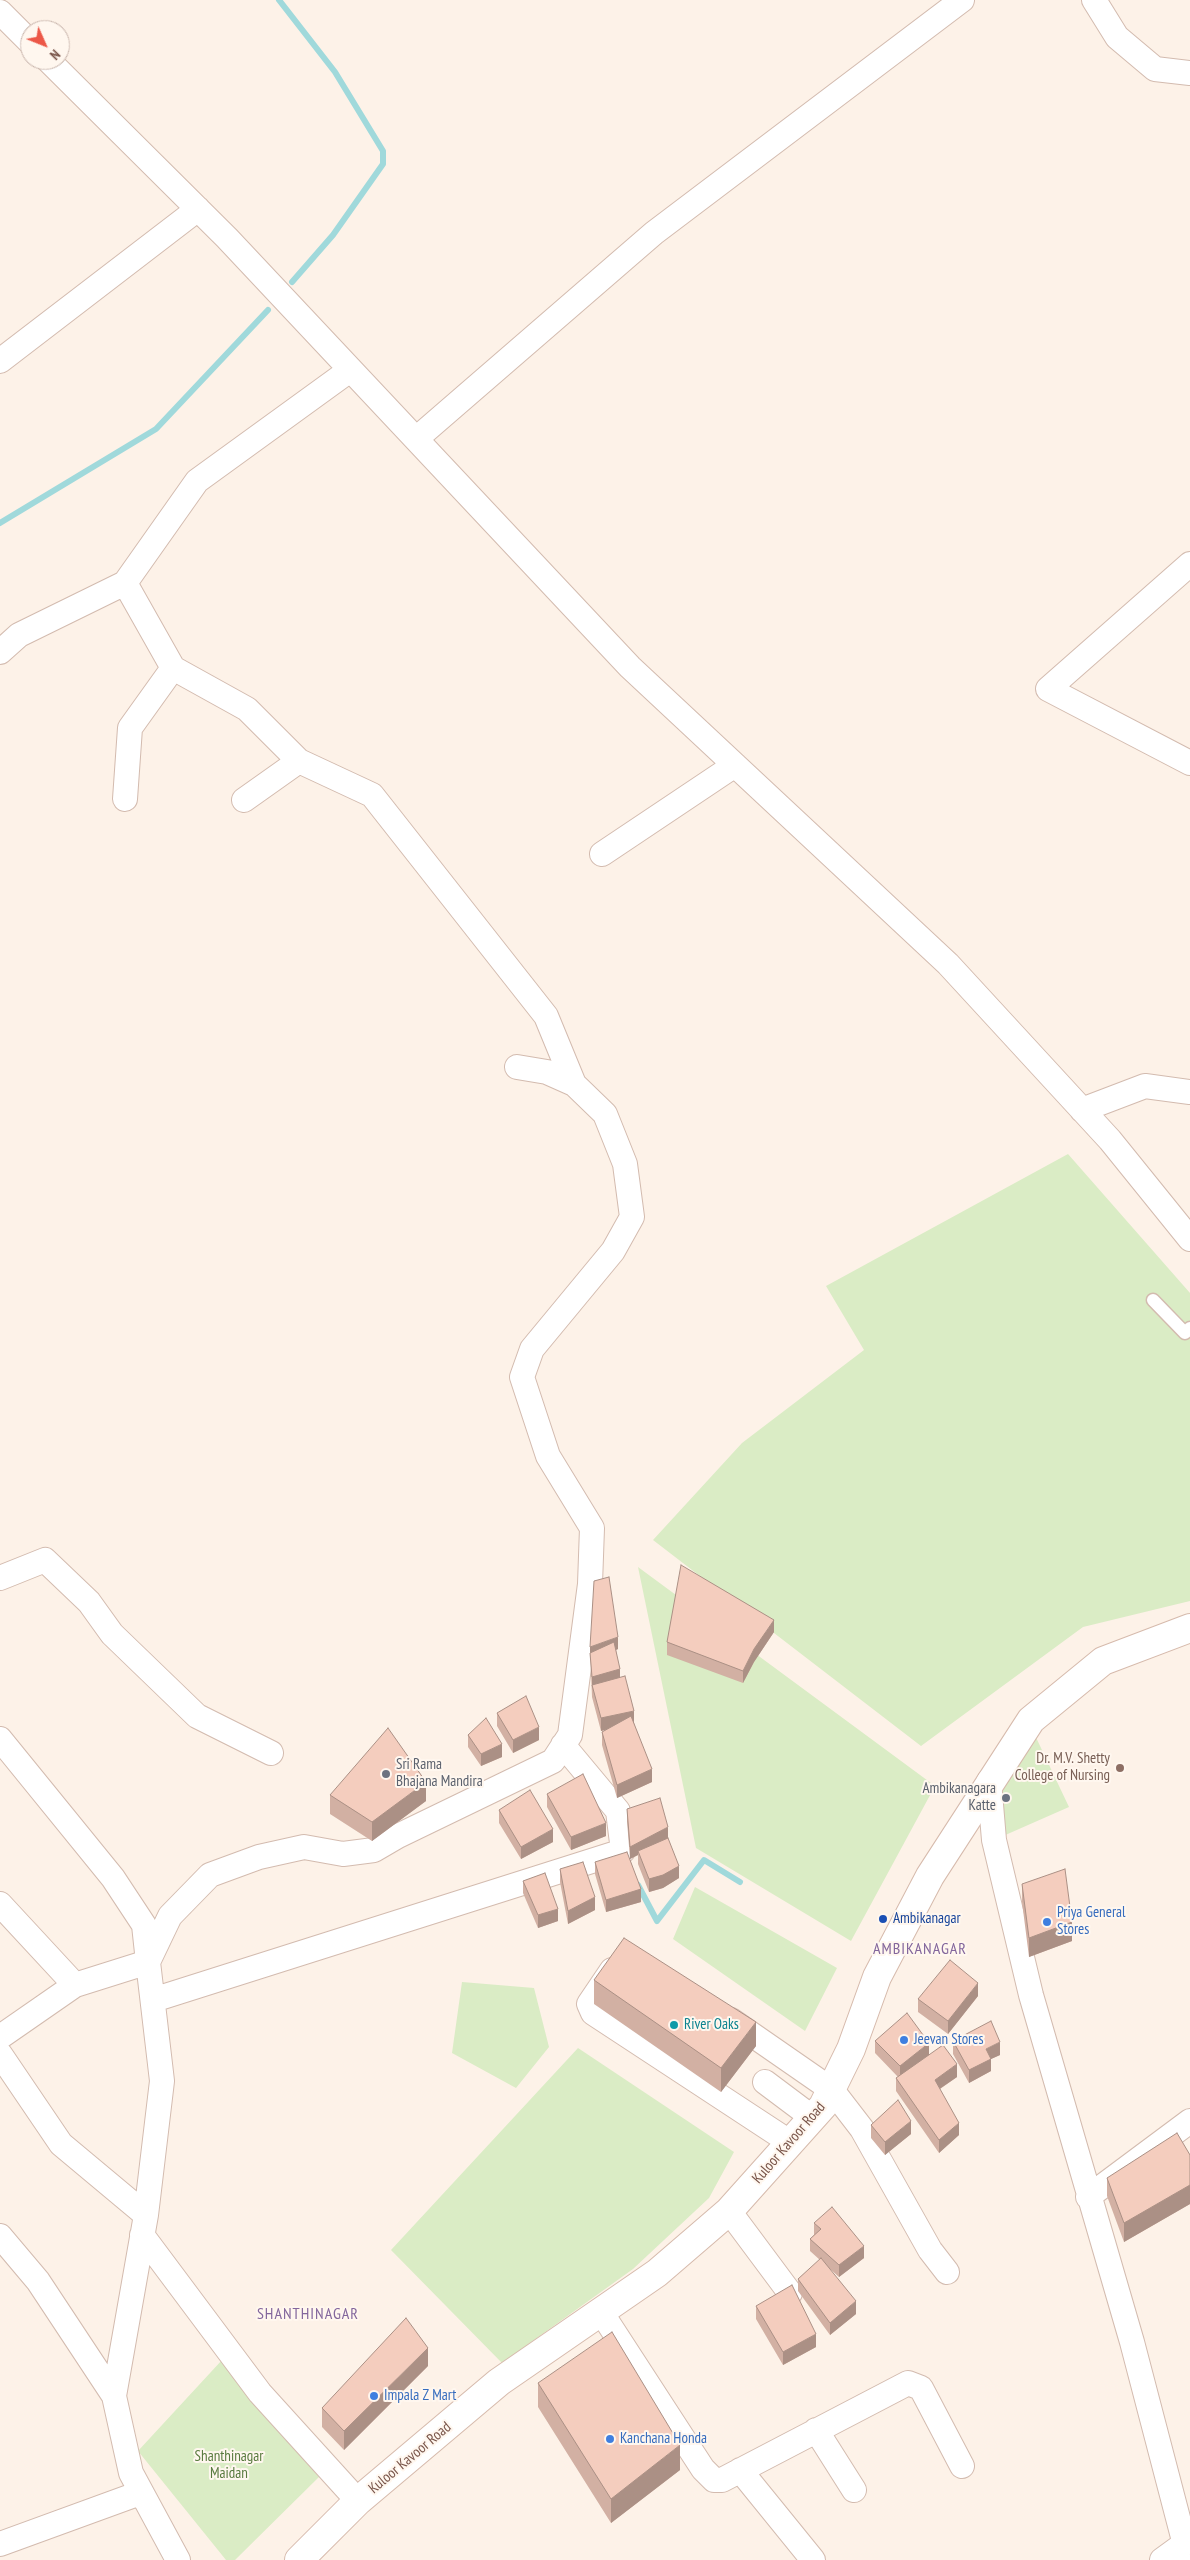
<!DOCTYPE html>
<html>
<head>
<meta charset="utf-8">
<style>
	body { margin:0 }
	#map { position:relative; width:1190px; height:2560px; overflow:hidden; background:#fdf2e8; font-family:"PT Sans Narrow",sans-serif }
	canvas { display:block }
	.north { position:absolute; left:20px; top:20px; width:50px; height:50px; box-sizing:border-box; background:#fff7ef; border:1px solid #c9b6ad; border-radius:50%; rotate:134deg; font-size:14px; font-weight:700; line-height:20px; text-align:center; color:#79554a }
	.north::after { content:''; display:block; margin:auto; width:18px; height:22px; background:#ec5848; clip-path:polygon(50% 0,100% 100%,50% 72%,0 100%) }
</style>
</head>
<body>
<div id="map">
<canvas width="1190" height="2560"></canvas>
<div class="north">N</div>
</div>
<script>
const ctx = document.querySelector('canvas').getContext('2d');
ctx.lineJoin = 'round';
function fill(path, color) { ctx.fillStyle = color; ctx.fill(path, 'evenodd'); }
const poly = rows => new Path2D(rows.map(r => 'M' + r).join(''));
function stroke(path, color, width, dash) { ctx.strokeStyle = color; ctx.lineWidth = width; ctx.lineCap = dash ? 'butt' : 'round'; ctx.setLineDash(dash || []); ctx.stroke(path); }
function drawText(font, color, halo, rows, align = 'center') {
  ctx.font = font + ' "PT Sans Narrow",sans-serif'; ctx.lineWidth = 4; ctx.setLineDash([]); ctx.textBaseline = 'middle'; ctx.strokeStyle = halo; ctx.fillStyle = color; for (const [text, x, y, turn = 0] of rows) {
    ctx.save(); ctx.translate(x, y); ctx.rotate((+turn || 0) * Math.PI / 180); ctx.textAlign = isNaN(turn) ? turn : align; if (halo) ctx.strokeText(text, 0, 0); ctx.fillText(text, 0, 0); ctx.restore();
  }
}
fill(poly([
	[1068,1154,1190,1293,1190,1601,1083,1627,921,1746,653,1540,742,1443,864,1350,826,1286],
	[638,1567,935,1786,851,1941,696,1848],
	[1032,1729,1069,1807,994,1840,996,1786],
	[695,1887,837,1968,805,2031,673,1939],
	[462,1982,534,1988,549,2047,516,2088,452,2053],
	[578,2048,734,2152,709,2198,633,2269,502,2363,391,2250],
	[222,2360,319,2477,235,2560,226,2560,138,2451]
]), '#daecc5');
stroke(poly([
	[279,0,335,72,383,151,383,164,333,235,292,282],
	[0,523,156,429,268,310],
	[638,1885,657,1921,704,1860,740,1882]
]), '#a0d9db', 6);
const lane = poly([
	[1153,1300,1185,1333,1190,1328]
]);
const street = poly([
	[1094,0,1117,37,1155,69,1190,73],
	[0,12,30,42],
	[48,60,227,238,630,667,948,964,1110,1140,1190,1239],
	[0,361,198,209],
	[416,439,654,233,962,0],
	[1190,564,1048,689,1190,763],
	[0,652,19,635,125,583],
	[173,668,247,709,299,761,372,795,546,1016,574,1084],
	[125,799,130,728,173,668,125,583,197,481,350,370],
	[244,800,299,761],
	[602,854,735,765],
	[1082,1110,1145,1086,1190,1092],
	[0,1578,45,1560,89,1602,112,1634,197,1716,271,1753],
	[0,1739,113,1878,144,1925,148,1962,75,1985,0,2037],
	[989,1781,994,1840,1031,1995,1132,2342,1189,2560],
	[0,1904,75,1985],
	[612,1970,589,2004,593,2013,791,2143],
	[153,2000,623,1851,618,1811,563,1745],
	[731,2020,832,2090,862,2129,930,2250,947,2272],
	[0,2054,61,2144,146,2215],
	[765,2082,813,2118],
	[1088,2197,1190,2121],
	[729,2211,790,2293],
	[142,2235,260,2393,358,2501],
	[0,2236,38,2281,114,2396],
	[601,2312,703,2469,714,2480,722,2480,908,2383,921,2388,962,2466],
	[816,2430,854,2490],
	[740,2470,813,2560],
	[0,2544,140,2493],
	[178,2560,131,2473,114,2396,146,2215,162,2081,148,1962,170,1916,210,1875,259,1857,304,1847,343,1854,374,1850,398,1836,553,1761,570,1735,590,1584,592,1528,548,1456,522,1377,532,1349,613,1251,632,1217,625,1164,605,1114,574,1084,547,1072,517,1067],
	[1162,2560,1184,2544]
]);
const secondary = poly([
	[299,2560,358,2501,499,2382,657,2273,729,2211,823,2106,851,2049,877,1977,930,1876,1031,1720,1103,1661,1190,1628]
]);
stroke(lane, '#d3bbaf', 15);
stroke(street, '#d3bbaf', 26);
stroke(secondary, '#d6baac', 30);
stroke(lane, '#fff', 12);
stroke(street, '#fff', 24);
stroke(secondary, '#fff', 28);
fill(poly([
	[774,1632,754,1662,743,1683,667,1655,667,1642],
	[590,1647,618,1649,616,1650,620,1677,652,1782,617,1798,602,1745,602,1732,606,1729,601,1731,592,1697],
	[497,1713,539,1740,513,1753,497,1726],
	[468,1735,502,1757,481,1766,468,1747],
	[547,1794,606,1836,571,1850,547,1807],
	[330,1795,426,1801,372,1841,330,1814],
	[627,1809,668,1838,679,1878,663,1888,649,1892,638,1864,638,1855,630,1859,641,1902,606,1912,595,1874,595,1862,630,1859,627,1821],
	[499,1810,553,1842,521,1859,499,1823],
	[560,1869,595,1910,568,1924,560,1882],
	[523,1881,558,1921,538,1928,523,1893],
	[1022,1884,1072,1941,1029,1957,1022,1902],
	[594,1980,756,2046,721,2092,594,2004],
	[978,1996,948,2034,918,2012,918,1999],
	[875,2041,929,2055,957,2077,940,2089,959,2135,939,2153,896,2091,896,2078,898,2077,875,2053],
	[953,2041,1000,2055,991,2059,991,2071,969,2083,953,2054],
	[871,2125,911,2134,885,2155,871,2138],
	[1190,2155,1190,2204,1124,2242,1107,2196,1107,2178],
	[814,2223,864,2258,839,2277,829,2268,856,2314,830,2335,798,2291,798,2279,820,2260,810,2251,810,2239,814,2235],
	[756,2306,816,2347,783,2365,756,2319],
	[428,2366,344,2450,322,2427,322,2408],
	[538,2383,680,2470,611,2523,538,2407]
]), '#d2b0a3');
fill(poly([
	[774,1620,774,1632,754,1662,743,1683,743,1671,754,1649],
	[618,1637,618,1649,591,1660,590,1653,590,1660,590,1647],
	[620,1669,620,1681,592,1685,592,1677],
	[634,1711,634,1723,601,1731,601,1718],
	[539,1727,539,1740,513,1753,513,1740],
	[502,1744,502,1757,481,1766,481,1754],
	[652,1769,652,1782,617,1798,617,1785],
	[426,1782,426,1801,372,1841,372,1822],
	[606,1823,606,1836,571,1850,571,1837],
	[668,1827,668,1840,638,1851,638,1855,630,1859,630,1847],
	[553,1829,553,1842,521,1859,521,1847],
	[679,1866,679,1878,663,1888,649,1892,649,1879],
	[641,1889,641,1902,606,1912,606,1900],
	[595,1897,595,1910,568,1924,568,1911],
	[558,1909,558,1921,538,1928,538,1915],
	[1072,1922,1072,1941,1029,1957,1029,1938],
	[978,1983,978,1996,948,2034,948,2021],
	[756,2022,756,2046,721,2092,721,2068],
	[1000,2042,1000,2055,991,2059,991,2071,969,2083,969,2070,986,2049],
	[929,2043,929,2056,900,2079,900,2066],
	[957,2064,957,2077,935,2092,935,2080],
	[911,2121,911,2134,885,2155,885,2142],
	[959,2123,959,2135,939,2153,939,2140],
	[1190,2185,1190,2204,1124,2242,1124,2223],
	[864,2246,864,2258,839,2277,839,2265],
	[856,2301,856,2314,830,2335,830,2323],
	[816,2334,816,2347,783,2365,783,2352],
	[428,2348,428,2366,344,2450,344,2431],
	[680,2445,680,2470,611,2523,611,2499]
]), '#ab9085');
const building = poly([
	[681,1565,774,1620,754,1649,743,1671,667,1642,681,1565],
	[609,1577,618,1637,590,1647,594,1581,609,1577],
	[614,1642,620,1669,592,1677,590,1653,614,1642],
	[625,1676,634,1711,601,1718,592,1685,625,1676],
	[526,1696,539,1727,513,1740,497,1713,526,1696],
	[631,1716,652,1769,617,1785,602,1732,631,1716],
	[486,1718,502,1744,481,1754,468,1735,486,1718],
	[388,1728,426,1782,372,1822,330,1795,388,1728],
	[583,1774,606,1823,571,1837,547,1794,583,1774],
	[530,1790,553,1829,521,1847,499,1810,530,1790],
	[660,1798,668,1827,630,1847,627,1809,660,1798],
	[668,1838,679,1866,663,1875,649,1879,638,1851,668,1838],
	[627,1852,641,1889,606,1900,595,1862,627,1852],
	[583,1862,595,1897,568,1911,560,1869,583,1862],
	[1065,1869,1072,1922,1029,1938,1022,1884,1065,1869],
	[545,1873,558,1909,538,1915,523,1881,545,1873],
	[624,1938,756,2022,721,2068,594,1980,624,1938],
	[950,1960,978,1983,948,2021,918,1999,950,1960],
	[907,2013,929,2043,900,2066,875,2041,907,2013],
	[991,2021,1000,2042,986,2049,991,2059,969,2070,953,2041,991,2021],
	[943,2045,957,2064,935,2080,959,2123,939,2140,896,2078,943,2045],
	[898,2100,911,2121,885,2142,871,2125,898,2100],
	[1177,2133,1190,2155,1190,2185,1124,2223,1107,2178,1177,2133],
	[832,2207,864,2246,839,2265,810,2239,821,2229,814,2223,832,2207],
	[821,2258,856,2301,830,2323,798,2279,821,2258],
	[792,2285,816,2334,783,2352,756,2306,792,2285],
	[406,2318,428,2348,344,2431,322,2408,406,2318],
	[612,2332,680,2445,611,2499,538,2383,612,2332]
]);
fill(building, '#f4cdbe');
stroke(building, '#ab9085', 1);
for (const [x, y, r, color] of [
	[1120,1768,5,"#8d6e63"],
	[386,1774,5,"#6b7280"],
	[1006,1798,5,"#6b7280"],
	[883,1919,5,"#1a4fb4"],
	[1047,1922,5,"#3f7fe0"],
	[674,2025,5,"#0f9aa8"],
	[904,2040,5,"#3f7fe0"],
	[374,2396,5,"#3f7fe0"],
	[610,2439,5,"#3f7fe0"]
]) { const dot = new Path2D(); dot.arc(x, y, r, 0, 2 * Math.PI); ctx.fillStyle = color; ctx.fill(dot); stroke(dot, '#fff7ef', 2); }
drawText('15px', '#785e54', '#fff7ef', [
	["Dr. M.V. Shetty",1110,1759],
	["College of Nursing",1110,1776]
], 'right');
drawText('15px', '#5b616d', '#fff7ef', [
	["Sri Rama",396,1765],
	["Bhajana Mandira",396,1782],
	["Ambikanagara",996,1789,"right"],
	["Katte",996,1806,"right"]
], 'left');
drawText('15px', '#366cbe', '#fff7ef', [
	["Priya General",1057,1913],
	["Stores",1057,1930],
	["Jeevan Stores",914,2040],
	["Impala Z Mart",384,2396],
	["Kanchana Honda",620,2439]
], 'left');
drawText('15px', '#164399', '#fff7ef', [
	["Ambikanagar",893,1919]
], 'left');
drawText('15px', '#0d838f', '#fff7ef', [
	["River Oaks",684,2025]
], 'left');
drawText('15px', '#79554a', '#fff7ef', [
	["Kuloor Kavoor Road",789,2143,-49],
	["Kuloor Kavoor Road",410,2458,-40]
]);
drawText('15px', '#587a3e', '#fff7ef', [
	["Shanthinagar",229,2457],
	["Maidan",229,2474]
]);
ctx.letterSpacing = '1px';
drawText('16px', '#83669c', '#fff7ef', [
	["AMBIKANAGAR",920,1949],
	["SHANTHINAGAR",308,2314]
]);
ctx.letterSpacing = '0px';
</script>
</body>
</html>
